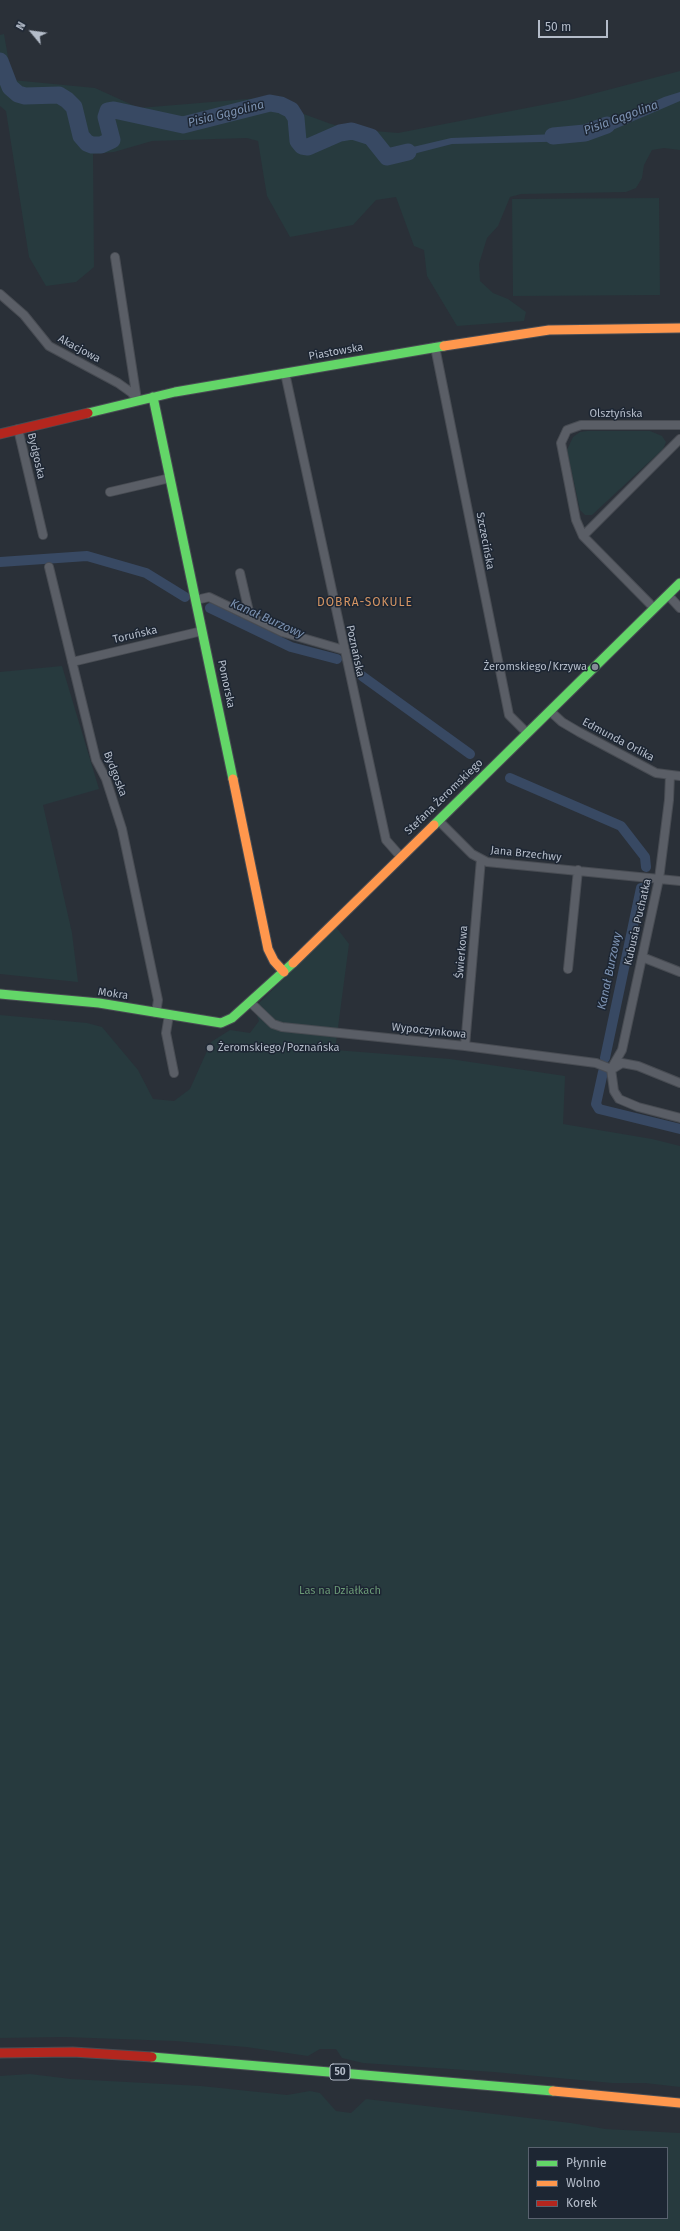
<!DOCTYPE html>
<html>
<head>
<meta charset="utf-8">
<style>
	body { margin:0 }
	#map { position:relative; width:680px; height:2231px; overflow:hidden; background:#2a3038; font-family:"Fira Sans",sans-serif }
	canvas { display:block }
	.legend { position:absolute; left:528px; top:2147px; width:140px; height:72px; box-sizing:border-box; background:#1d2633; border:1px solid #59626f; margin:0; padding:5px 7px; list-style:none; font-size:12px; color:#b4bcc9 }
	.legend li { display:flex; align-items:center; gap:8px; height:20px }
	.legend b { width:20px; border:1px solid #59626f }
	.north { position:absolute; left:12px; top:12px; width:40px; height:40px; -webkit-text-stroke:3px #1d2633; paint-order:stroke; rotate:299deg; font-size:11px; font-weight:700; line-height:16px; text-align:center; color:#b4bcc9 }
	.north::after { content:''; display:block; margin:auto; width:14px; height:18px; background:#b4bcc9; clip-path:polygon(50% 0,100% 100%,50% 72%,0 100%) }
	.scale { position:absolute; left:538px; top:20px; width:70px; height:18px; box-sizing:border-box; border:2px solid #b4bcc9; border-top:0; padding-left:5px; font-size:12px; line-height:14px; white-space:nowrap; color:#b4bcc9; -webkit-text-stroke:3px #1d2633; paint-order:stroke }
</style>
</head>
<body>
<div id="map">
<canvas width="680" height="2231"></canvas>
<ul class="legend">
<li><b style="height:5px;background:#63d668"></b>Płynnie</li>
<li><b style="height:5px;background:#ff974d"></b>Wolno</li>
<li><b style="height:5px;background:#b3261e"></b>Korek</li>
</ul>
<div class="north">N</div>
<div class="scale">50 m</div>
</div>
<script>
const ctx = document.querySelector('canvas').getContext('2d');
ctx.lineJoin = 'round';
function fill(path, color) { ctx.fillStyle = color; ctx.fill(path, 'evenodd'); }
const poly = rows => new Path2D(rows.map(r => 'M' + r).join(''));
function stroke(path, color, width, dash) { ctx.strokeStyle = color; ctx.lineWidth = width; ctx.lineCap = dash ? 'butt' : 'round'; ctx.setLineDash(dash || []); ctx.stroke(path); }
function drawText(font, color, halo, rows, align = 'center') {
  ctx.font = font + ' "Fira Sans",sans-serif'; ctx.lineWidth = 3; ctx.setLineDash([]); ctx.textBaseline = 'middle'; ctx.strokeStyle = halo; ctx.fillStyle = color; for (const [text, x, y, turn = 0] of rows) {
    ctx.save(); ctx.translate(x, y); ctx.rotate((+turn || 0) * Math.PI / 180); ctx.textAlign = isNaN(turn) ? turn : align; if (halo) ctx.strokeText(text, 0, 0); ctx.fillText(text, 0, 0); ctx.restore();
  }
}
fill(poly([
	[4,34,12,80,95,88,139,108,260,98,331,124,350,129,398,133,573,99,680,71,680,150,664,148,652,150,644,165,642,178,636,188,626,192,521,194,510,197,498,226,487,238,479,264,480,281,493,293,508,299,526,312,524,321,457,326,427,276,424,250,414,246,396,197,376,200,353,225,290,237,267,196,258,141,247,138,152,141,114,152,93,154,94,267,76,282,46,286,29,257,6,111,0,106,0,35],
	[659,198,660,295,513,296,512,199],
	[587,431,650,431,662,436,666,442,663,449,592,515,585,515,580,510,567,450,573,437,580,432],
	[62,666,99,789,43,805,72,933,78,982,0,974,0,672],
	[336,927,349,944,335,1050,450,1059,565,1076,563,1124,652,1139,680,1146,680,2087,645,2083,612,2083,494,2072,363,2063,342,2058,336,2049,320,2049,308,2056,246,2047,175,2041,64,2037,0,2038,0,1015,87,1023,102,1027,138,1070,153,1099,174,1101,190,1089,211,1042,230,1030,250,1033,259,1021,254,1008],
	[30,2074,71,2079,201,2086,287,2095,310,2091,320,2093,336,2111,351,2113,366,2099,571,2123,605,2129,680,2133,680,2231,0,2231,0,2076],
	[529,2148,667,2148,667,2218,529,2218]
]), '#273a3e');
fill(poly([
	[680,92,680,101,587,141,452,144,390,160,383,154,451,138,584,133,664,97]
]), '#384963');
stroke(poly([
	[0,562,87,556,146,573,185,597],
	[210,608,291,647,337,659],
	[362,676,470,754],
	[510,778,621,826,645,857,646,867],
	[605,1058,641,888],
	[603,1072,596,1104,599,1109,680,1129]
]), '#384963', 10);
stroke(poly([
	[0,61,10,87,18,94,25,96,59,95,67,100,74,107,81,136,87,143,92,145,101,145,112,140,106,117,108,111,114,110,183,125,270,103,281,105,291,110,296,118,298,141,302,146,308,147,340,133,352,131,371,137,387,157,408,152],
	[553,136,585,133,607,125]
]), '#384963', 17);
const street = poly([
	[115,257,137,400],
	[0,294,24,315,49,346,118,383,132,393,137,400],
	[435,347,509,715,527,733],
	[285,373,386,840,401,857],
	[18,429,43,535],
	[110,492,170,478],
	[583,536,680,439],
	[49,567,96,760,106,779,122,829,158,1000,156,1013],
	[240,573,250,616],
	[668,595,680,608],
	[196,600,209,597,282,632,344,650],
	[654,608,583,536,576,520,561,443,567,430,581,425,680,425],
	[72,662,202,631],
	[550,711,562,722,579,732,656,773,680,776],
	[439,821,472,854,487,862,680,881],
	[642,957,680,972],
	[568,969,578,870],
	[251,1003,273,1024,282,1027,465,1046,596,1063,611,1069,614,1091,619,1099,638,1107,680,1118],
	[169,1015,166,1033,174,1073],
	[465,1046,481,859],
	[614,1068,622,1063,638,1066,680,1083],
	[611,1069,622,1050,659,879,669,800,670,775]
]);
const fast = poly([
	[153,397,233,779],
	[88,413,175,392,444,346],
	[434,825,680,583],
	[0,994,99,1003,221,1023,232,1018,293,963],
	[152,2057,553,2091]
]);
const slow = poly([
	[444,346,549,330,680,328],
	[233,779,268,949,274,961,284,972],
	[293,963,434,825],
	[553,2091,680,2103]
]);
const jam = poly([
	[0,434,88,413],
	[0,2053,73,2052,152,2057]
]);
stroke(street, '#484c53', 10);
stroke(fast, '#484c53', 11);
stroke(slow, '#484c53', 11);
stroke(jam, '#484c53', 11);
stroke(street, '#5a5e66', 8);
stroke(fast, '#63d668', 9);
stroke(slow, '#ff974d', 9);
stroke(jam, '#b3261e', 9);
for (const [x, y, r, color] of [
	[595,667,4,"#848b96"],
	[210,1048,4,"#848b96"]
]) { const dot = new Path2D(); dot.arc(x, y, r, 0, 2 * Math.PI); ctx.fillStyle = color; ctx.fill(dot); stroke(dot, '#1d2633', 1.5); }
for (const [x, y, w] of [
	[340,2072,20]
]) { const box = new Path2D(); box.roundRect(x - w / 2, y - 8, w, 16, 3); ctx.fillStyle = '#1d2633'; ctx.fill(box); stroke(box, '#b4bcc9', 1); }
drawText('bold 10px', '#b4bcc9', null, [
	["50",340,2072]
]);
drawText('11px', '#b4bcc9', '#1d2633', [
	["Akacjowa",79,349,28],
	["Piastowska",336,352,-10],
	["Olsztyńska",616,414],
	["Bydgoska",36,456,77],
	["Szczecińska",485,541,79],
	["Toruńska",135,635,-13],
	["Poznańska",355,651,78],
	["Pomorska",226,684,78],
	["Edmunda Orlika",618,740,28],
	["Bydgoska",115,774,69],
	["Stefana Żeromskiego",444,797,-44],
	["Jana Brzechwy",526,854,6],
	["Kubusia Puchatka",638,922,-77],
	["Świerkowa",462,952,-85],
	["Mokra",113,994,8],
	["Wypoczynkowa",429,1031,6]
]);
drawText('11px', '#b4bcc9', '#1d2633', [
	["Żeromskiego/Krzywa",587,667],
	["Żeromskiego/Poznańska",218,1048,"left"]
], 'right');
drawText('11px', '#6b9a76', '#1d2633', [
	["Las na Działkach",340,1591]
]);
drawText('italic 12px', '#7c92b1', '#1d2633', [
	["Pisia Gągolina",226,114,-14],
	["Pisia Gągolina",621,118,-20],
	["Kanał Burzowy",267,619,24],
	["Kanał Burzowy",610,971,-78]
]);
ctx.letterSpacing = '1px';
drawText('12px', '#d59563', '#1d2633', [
	["DOBRA-SOKULE",365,603]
]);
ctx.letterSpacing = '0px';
</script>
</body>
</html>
